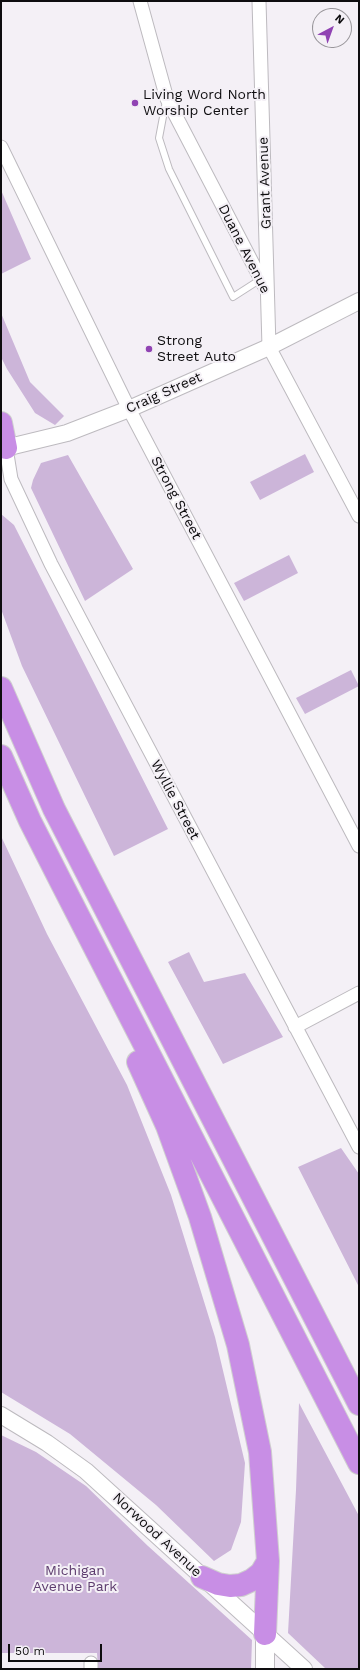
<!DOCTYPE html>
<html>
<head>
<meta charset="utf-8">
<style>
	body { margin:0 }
	#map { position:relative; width:360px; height:1670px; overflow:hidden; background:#f4f0f6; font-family:"Work Sans",sans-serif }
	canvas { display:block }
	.frame { position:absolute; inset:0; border:2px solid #0e0d0f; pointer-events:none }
	.north { position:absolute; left:312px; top:8px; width:40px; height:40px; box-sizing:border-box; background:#f4f0f6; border:1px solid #98959a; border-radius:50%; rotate:41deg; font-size:11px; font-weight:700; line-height:16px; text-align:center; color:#0e0d0f }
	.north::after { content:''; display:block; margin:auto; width:14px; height:18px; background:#9043b3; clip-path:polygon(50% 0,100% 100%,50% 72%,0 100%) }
	.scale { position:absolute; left:8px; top:1644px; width:94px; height:18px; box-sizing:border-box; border:2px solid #0e0d0f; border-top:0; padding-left:5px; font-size:12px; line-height:14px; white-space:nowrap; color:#0e0d0f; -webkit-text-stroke:3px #f4f0f6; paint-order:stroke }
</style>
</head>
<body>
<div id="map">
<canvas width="360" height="1670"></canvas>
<div class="frame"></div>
<div class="north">N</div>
<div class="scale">50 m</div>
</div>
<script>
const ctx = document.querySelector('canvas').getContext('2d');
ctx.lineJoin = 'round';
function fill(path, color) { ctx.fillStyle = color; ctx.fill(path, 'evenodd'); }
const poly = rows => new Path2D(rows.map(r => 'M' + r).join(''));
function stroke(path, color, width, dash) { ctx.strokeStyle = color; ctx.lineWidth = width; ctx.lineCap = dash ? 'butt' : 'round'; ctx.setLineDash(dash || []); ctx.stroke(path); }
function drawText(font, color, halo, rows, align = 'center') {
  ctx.font = font + ' "Work Sans",sans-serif'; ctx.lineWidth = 4; ctx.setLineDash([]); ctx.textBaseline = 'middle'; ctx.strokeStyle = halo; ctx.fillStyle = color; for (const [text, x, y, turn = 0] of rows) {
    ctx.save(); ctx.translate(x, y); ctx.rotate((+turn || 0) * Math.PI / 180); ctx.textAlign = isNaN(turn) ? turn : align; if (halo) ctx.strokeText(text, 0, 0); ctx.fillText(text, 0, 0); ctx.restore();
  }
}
fill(poly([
	[1,190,31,259,1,274],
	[1,313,30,382,64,416,55,425,35,413,7,369,1,357],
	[305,454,314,472,260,500,250,482],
	[68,455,133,569,85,601,31,488,33,480,41,463],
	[1,514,14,525,168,829,114,856,22,666,1,609],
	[289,555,298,573,244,601,234,583],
	[351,670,359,686,305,714,296,698],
	[1,836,47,934,127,1085,171,1195,215,1337,245,1463,241,1522,231,1550,214,1561,156,1505,70,1434,1,1392],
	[189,952,204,982,245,973,283,1037,223,1064,168,962],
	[341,1148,359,1174,359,1287,298,1167],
	[299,1403,359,1516,359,1669,326,1669,288,1633,296,1490],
	[1,1435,36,1452,86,1486,148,1546,252,1640,251,1669,98,1669,97,1653,1,1653]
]), '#ccb5d9');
const service = poly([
	[166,101,159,138,169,169,233,297,261,279]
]);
const minor = poly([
	[140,1,167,99,267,291],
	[259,1,269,347,359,516],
	[1,147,129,409,359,846],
	[6,448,11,479,51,564,359,1147],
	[295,1027,359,993],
	[91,1669,91,1663]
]);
const tertiary = poly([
	[1,449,67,433,129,409,269,347,359,301],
	[1,1415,47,1443,86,1471,304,1669]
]);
const secondary = poly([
	[265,1669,265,1634]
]);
const motorway = poly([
	[1,423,6,448],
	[1,688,54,809,359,1404],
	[1,756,30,821,61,882,359,1463],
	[138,1062,167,1126,200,1217,238,1345,260,1452,268,1561,265,1634],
	[202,1577,218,1584,230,1586,241,1585,252,1580,261,1573,268,1561]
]);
stroke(service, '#bdbabf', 8);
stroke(minor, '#bdbabf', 15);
stroke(tertiary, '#bdbabf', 18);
stroke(secondary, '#bdbabf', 20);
stroke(motorway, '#cfcfcf', 24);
stroke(service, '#fff', 6);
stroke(minor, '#fff', 13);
stroke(tertiary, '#fff', 16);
stroke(secondary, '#fff', 18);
stroke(motorway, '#c88ee5', 22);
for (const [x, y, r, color] of [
	[135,103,4,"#9043b3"],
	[149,349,4,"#9043b3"]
]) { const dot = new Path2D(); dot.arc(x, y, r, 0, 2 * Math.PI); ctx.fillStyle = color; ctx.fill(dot); stroke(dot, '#f4f0f6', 1.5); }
drawText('14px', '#0e0d0f', '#f4f0f6', [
	["Living Word North",143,95],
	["Worship Center",143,111],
	["Strong",157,341],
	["Street Auto",157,357]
], 'left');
drawText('14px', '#0e0d0f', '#f4f0f6', [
	["Grant Avenue",265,183,-92],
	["Duane Avenue",244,249,63],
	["Craig Street",164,393,-24],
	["Strong Street",176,498,62],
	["Wyllie Street",175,800,62],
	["Norwood Avenue",157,1535,43]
]);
drawText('14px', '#5d3c6e', '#f4f0f6', [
	["Michigan",75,1571],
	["Avenue Park",75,1587]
]);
</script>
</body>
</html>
